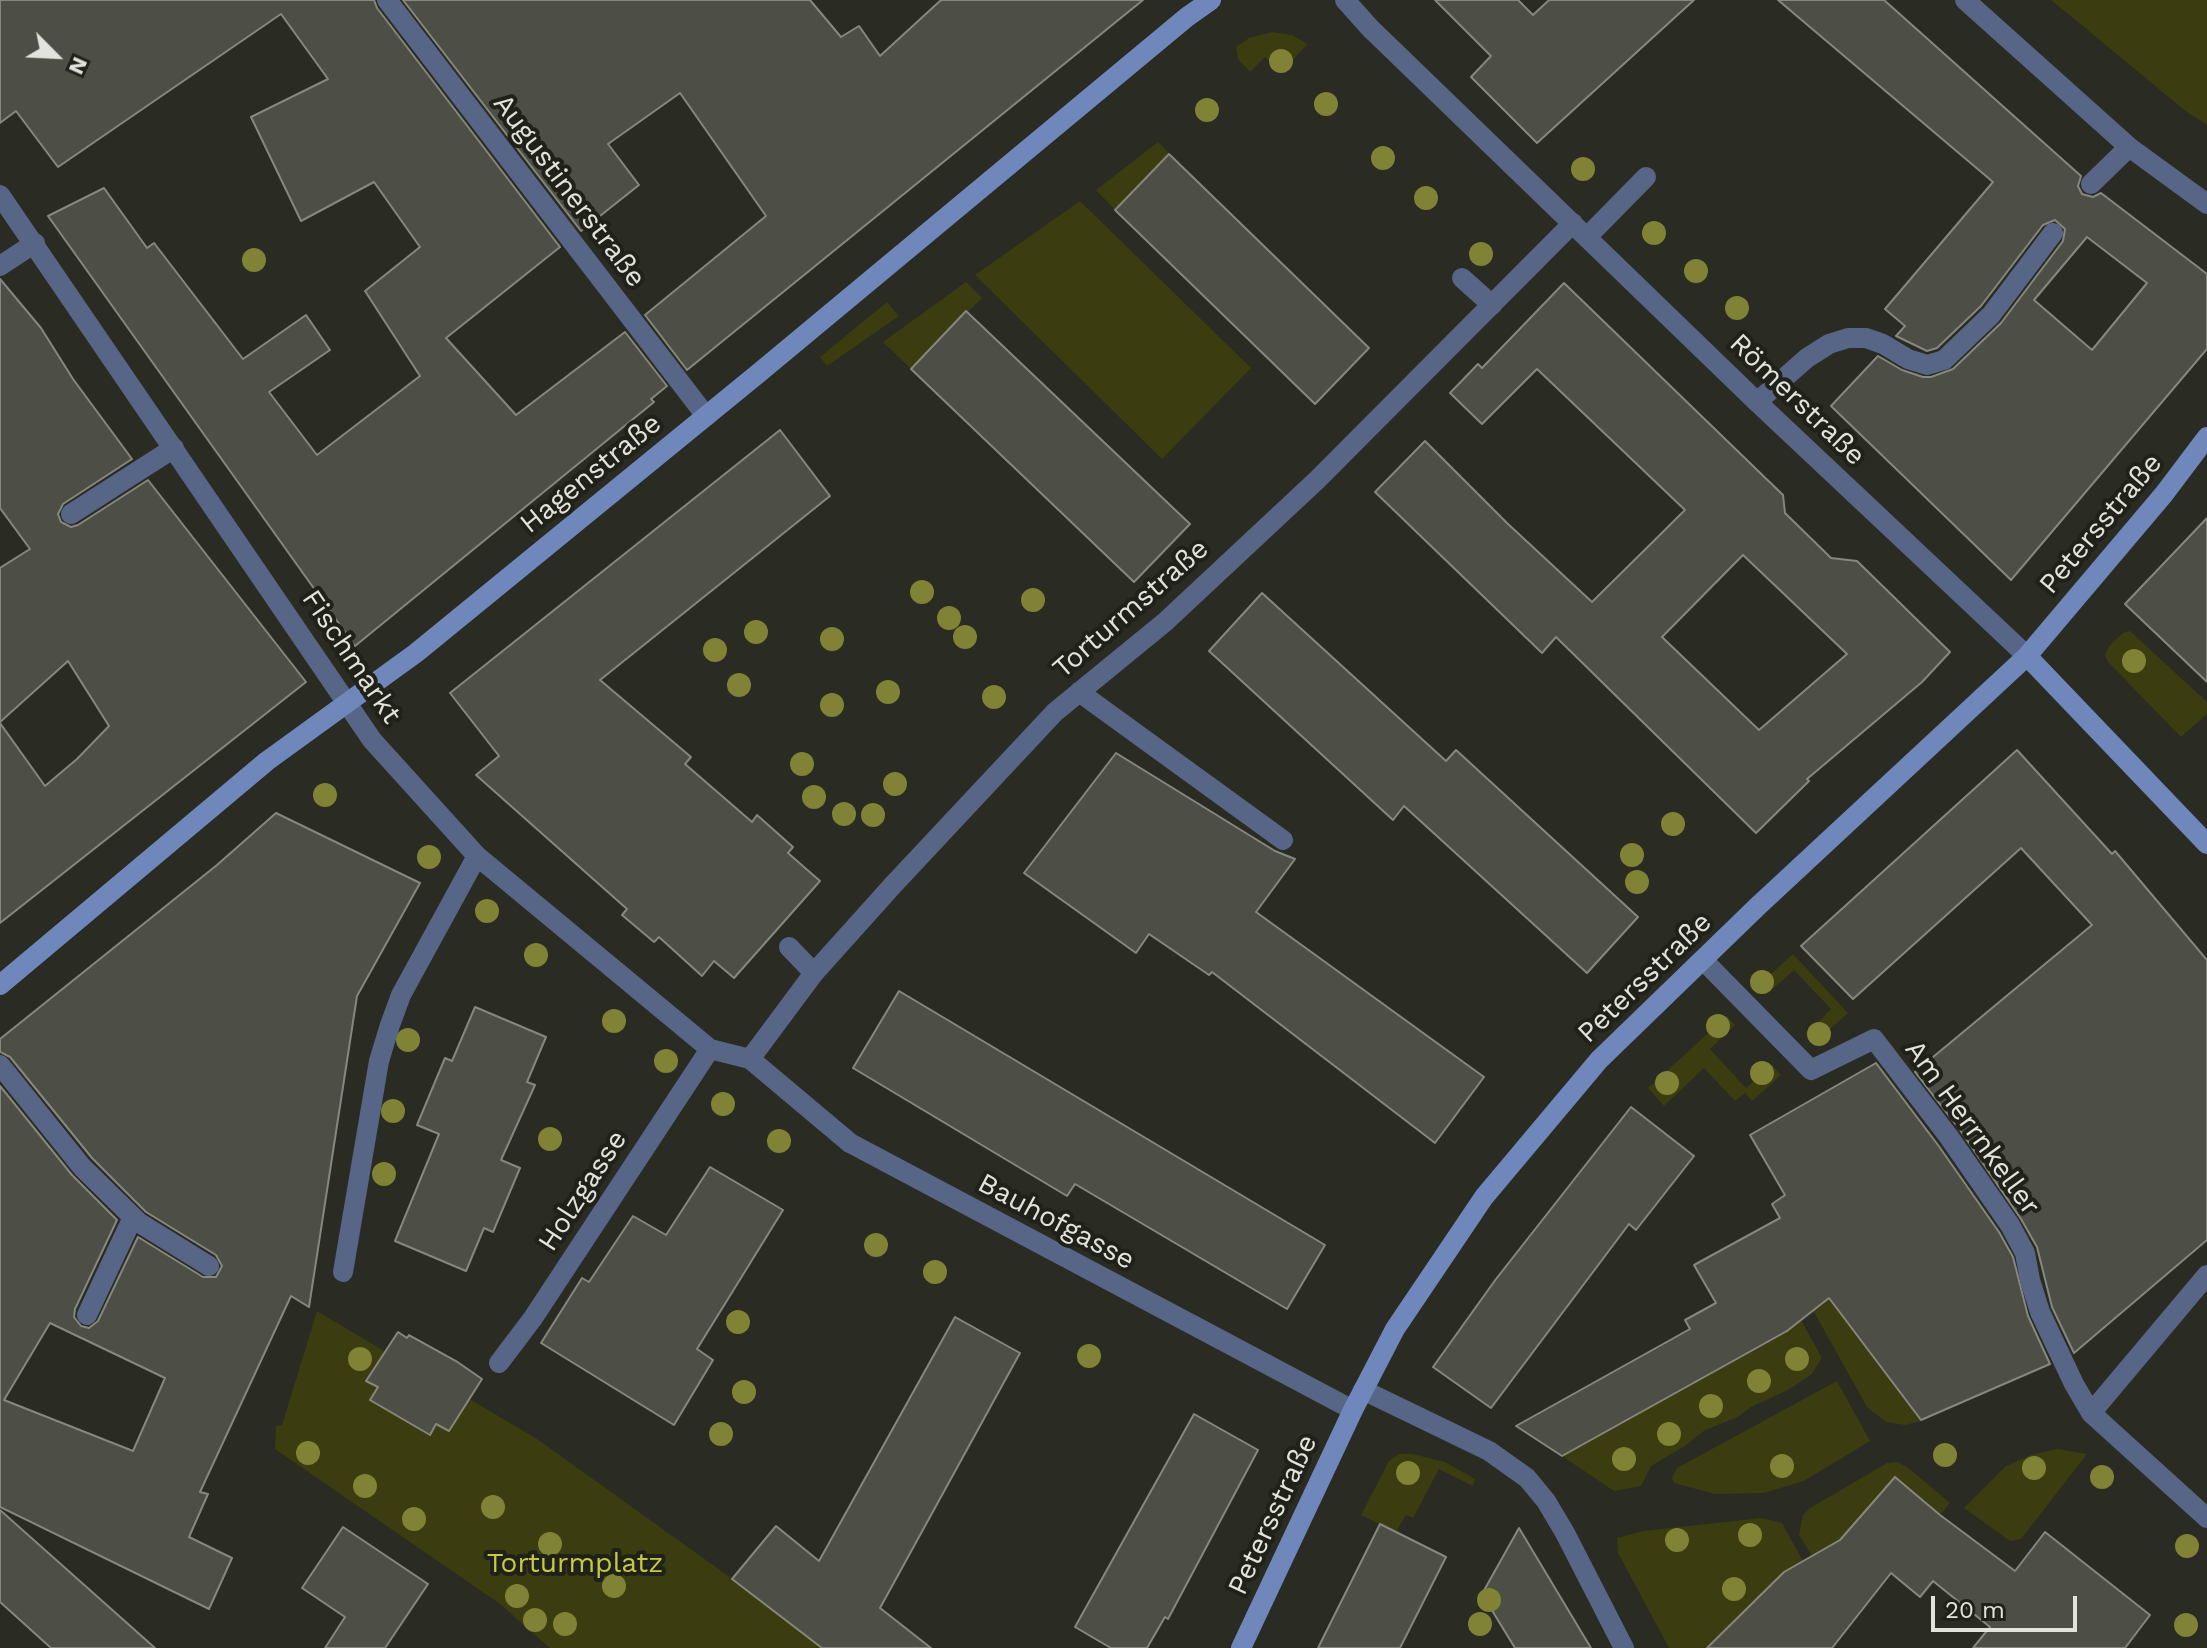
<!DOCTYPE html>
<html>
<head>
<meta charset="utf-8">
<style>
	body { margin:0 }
	#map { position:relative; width:2207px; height:1648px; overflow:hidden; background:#2a2b23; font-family:"Work Sans",sans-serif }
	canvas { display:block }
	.north { position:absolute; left:16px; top:16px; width:80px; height:80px; -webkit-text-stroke:6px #202119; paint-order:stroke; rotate:114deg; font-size:22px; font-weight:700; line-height:32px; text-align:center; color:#e3e3de }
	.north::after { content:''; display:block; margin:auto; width:28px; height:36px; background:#e3e3de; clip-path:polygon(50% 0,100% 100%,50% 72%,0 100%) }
	.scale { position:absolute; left:1931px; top:1596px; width:146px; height:36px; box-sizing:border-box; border:4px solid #e3e3de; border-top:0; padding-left:10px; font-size:24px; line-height:28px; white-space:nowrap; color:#e3e3de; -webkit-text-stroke:6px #202119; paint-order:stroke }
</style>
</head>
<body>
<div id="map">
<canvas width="2207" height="1648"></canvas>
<div class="north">N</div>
<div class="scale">20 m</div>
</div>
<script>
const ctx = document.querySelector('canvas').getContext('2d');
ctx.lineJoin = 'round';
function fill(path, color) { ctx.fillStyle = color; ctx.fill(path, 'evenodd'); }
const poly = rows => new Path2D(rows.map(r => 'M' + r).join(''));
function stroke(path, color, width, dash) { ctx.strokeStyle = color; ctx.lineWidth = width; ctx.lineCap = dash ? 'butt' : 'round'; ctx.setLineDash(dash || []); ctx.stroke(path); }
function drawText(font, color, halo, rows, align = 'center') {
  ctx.font = font + ' "Work Sans",sans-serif'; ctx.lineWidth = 8; ctx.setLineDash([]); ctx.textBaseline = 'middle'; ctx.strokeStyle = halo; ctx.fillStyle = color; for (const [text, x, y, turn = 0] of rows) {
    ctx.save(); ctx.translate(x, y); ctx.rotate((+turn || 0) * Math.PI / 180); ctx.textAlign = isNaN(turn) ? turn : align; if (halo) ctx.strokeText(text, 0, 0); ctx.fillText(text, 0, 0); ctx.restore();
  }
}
fill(poly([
	[2051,0,2207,0,2207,125,2187,112],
	[1272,32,1292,35,1308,44,1281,72,1265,57,1250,72,1238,59,1236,47,1249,38],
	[1158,142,1169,153,1115,210,1096,190],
	[1080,201,1251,368,1162,459,975,275],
	[966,282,982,298,911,369,883,342],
	[887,302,899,316,827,366,820,357],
	[2130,631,2207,702,2207,714,2181,737,2108,662,2105,655,2109,646,2123,633],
	[1793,954,1848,1013,1815,1043,1806,1034,1831,1009,1794,970,1768,993,1760,984],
	[1727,1016,1735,1025,1710,1049,1746,1088,1772,1065,1781,1075,1752,1101,1745,1093,1735,1101,1704,1068,1664,1106,1648,1088],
	[1780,1218,1809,1270,1921,1421,1905,1425,1886,1422,1867,1407,1766,1226],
	[1753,1233,1822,1358,1812,1374,1788,1390,1751,1407,1738,1417,1705,1430,1685,1446,1651,1466,1641,1486,1614,1491,1562,1456,1790,1329,1740,1240],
	[317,1311,399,1360,371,1373,366,1381,378,1387,371,1401,380,1405,428,1417,420,1430,429,1436,436,1424,449,1431,455,1423,456,1391,537,1439,766,1603,822,1648,550,1648,500,1604,275,1449,276,1426,282,1425],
	[1837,1381,1870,1441,1804,1481,1764,1493,1715,1494,1674,1483,1672,1478,1677,1468],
	[2057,1449,2087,1454,2021,1539,2010,1541,1964,1508,2006,1466,2031,1455],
	[1399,1454,1413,1454,1445,1462,1475,1479,1473,1486,1439,1469,1413,1518,1406,1515,1396,1532,1361,1515,1389,1461],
	[1897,1462,1906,1466,1950,1503,1940,1515,1895,1478,1840,1540,1812,1556,1799,1535,1803,1515,1810,1508,1887,1463],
	[1761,1518,1782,1523,1803,1561,1784,1572,1707,1648,1669,1648,1618,1553,1617,1538,1643,1531]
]), '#3b3c10');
const building = poly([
	[0,0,374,0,377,8,560,247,446,338,516,415,625,332,667,386,651,399,654,402,355,646,48,216,104,188,147,248,154,243,243,359,306,315,330,350,269,392,317,455,420,376,365,291,420,247,374,182,301,221,251,117,328,79,281,14,58,167,16,111,0,123,0,0],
	[403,0,810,0,841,37,859,26,880,56,941,0,1143,0,687,370,645,315,766,216,680,93,608,144,639,185,581,231,403,0],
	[1435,0,1518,0,1533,15,1549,0,1694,0,1537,143,1471,77,1491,56,1435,0],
	[1778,0,1884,0,2081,176,2078,186,2082,194,2093,197,2101,193,2207,274,2207,349,2011,580,1831,406,1878,356,1902,370,1923,377,1931,377,1953,369,2001,323,2063,241,2065,229,2055,220,2043,225,1981,306,1937,348,1927,351,1896,336,1905,326,1885,309,1993,182,1778,0],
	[2087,237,2147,283,2092,350,2034,300,2087,237],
	[1169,154,1369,348,1315,404,1115,210,1169,154],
	[0,279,41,328,73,379,132,459,63,504,58,514,61,522,71,527,78,525,148,480,306,682,0,923,0,723,45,786,77,759,109,726,68,661,0,722,0,568,30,549,0,508,0,279],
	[1564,283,1783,495,1785,513,1831,558,1857,561,1950,652,1922,682,1807,779,1809,781,1756,833,1556,637,1542,653,1375,492,1425,441,1507,523,1592,602,1685,510,1537,369,1482,424,1450,393,1478,364,1482,368,1564,283],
	[1743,555,1847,654,1759,730,1662,637,1743,555],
	[966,311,1190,524,1134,582,911,369,966,311],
	[780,430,830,496,600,680,691,757,685,764,752,822,757,815,793,847,788,853,820,881,734,978,714,961,702,976,659,937,654,942,622,915,627,909,476,775,499,756,450,693,780,430],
	[2207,518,2207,682,2125,604,2207,518],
	[1262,593,1446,761,1456,750,1638,917,1587,973,1404,806,1393,820,1209,651,1262,593],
	[2017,750,2112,854,2115,851,2207,960,2207,1240,2074,1353,2052,1307,2037,1247,2021,1219,1960,1130,1915,1072,2092,925,2021,848,1853,999,1801,946,2017,750],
	[1116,753,1275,851,1295,859,1256,912,1484,1077,1435,1143,1212,972,1209,975,1149,934,1136,953,1024,873,1116,753],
	[276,813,420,883,357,996,309,1307,291,1296,200,1492,208,1494,189,1537,232,1558,209,1609,0,1507,0,1086,72,1175,117,1220,75,1309,74,1317,81,1326,89,1328,98,1321,138,1237,203,1277,216,1277,222,1266,216,1255,146,1212,92,1158,10,1057,0,1052,0,1039,217,865,276,813],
	[50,1323,165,1378,133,1451,4,1400,50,1323],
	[899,991,1325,1245,1287,1309,1075,1184,1067,1196,853,1068,899,991],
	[475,1007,546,1037,527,1082,535,1085,501,1160,520,1168,493,1232,484,1228,466,1271,395,1241,439,1134,417,1125,445,1058,452,1061,475,1007],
	[1876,1063,1938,1145,1999,1232,2013,1257,2028,1316,2050,1364,1921,1420,1829,1298,1787,1331,1562,1456,1516,1426,1690,1329,1685,1320,1716,1303,1694,1265,1780,1218,1772,1204,1785,1195,1750,1135,1876,1063],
	[1631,1107,1694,1156,1636,1230,1629,1224,1491,1408,1433,1367,1496,1279,1631,1107],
	[710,1167,783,1210,697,1349,713,1360,674,1425,541,1343,582,1278,589,1282,633,1216,666,1235,710,1167],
	[955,1317,1020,1353,880,1608,931,1648,822,1648,732,1579,776,1526,819,1561,955,1317],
	[398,1332,407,1338,409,1335,456,1361,482,1379,449,1431,436,1424,430,1435,370,1400,378,1387,366,1381,398,1332],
	[1194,1414,1258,1450,1168,1619,1165,1617,1147,1648,1111,1648,1075,1627,1194,1414],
	[1895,1477,1940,1515,2015,1571,2045,1532,2150,1615,2125,1648,1973,1648,1990,1627,1933,1581,1920,1597,1891,1573,1832,1648,1707,1648,1784,1572,1840,1540,1895,1477],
	[0,1510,155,1648,51,1648,0,1602,0,1510],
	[1380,1524,1446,1557,1400,1648,1318,1648,1380,1524],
	[343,1527,428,1584,385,1648,325,1648,345,1617,302,1588,343,1527],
	[1519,1528,1591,1648,1515,1648,1482,1594,1519,1528]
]);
fill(building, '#4d4e45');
stroke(building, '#86877d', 2);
stroke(poly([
	[2091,184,2129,147],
	[1587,237,1646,177],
	[0,266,35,243],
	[1462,278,1492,305],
	[1757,402,1807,358,1829,344,1848,338,1866,338,1883,344,1908,359,1927,365,1944,360,1991,315,2053,233],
	[71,514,174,448],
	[1079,692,1283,840],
	[789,947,814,973],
	[1703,960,1811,1070,1874,1039,1949,1137,2010,1225,2025,1253,2030,1280,2040,1312,2074,1384,2091,1413,2207,1518],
	[0,1065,82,1167,138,1222,209,1266],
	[87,1315,133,1217],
	[499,1363,533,1318,710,1049],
	[2091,1413,2207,1275]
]), '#576686', 20);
stroke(poly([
	[387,0,706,416],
	[1345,0,1370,28,1757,402,2027,656],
	[1965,0,2129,147,2207,204],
	[0,195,372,740,477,856,710,1049,750,1059,850,1143,1353,1410],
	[750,1059,814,973,893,885,1055,712,1165,622,1317,480,1573,223],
	[343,1272,379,1061,390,1025,401,995,477,856],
	[1363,1390,1489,1451,1527,1478,1546,1501,1565,1533,1624,1648]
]), '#576686', 20);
stroke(poly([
	[2027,656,2207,844],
	[0,985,267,761,416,653,760,372,1187,17,1211,0],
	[1241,1648,1353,1410,1395,1329,1484,1197,1599,1060,1758,906,2027,656,2164,494,2207,437]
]), '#6f87bb', 20);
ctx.fillStyle = '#808235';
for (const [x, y] of [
	[1281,61],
	[1326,104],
	[1207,110],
	[1383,158],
	[1583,169],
	[1426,198],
	[1654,233],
	[1481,254],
	[254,260],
	[1696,271],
	[1737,308],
	[922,592],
	[1033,600],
	[949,618],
	[756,632],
	[965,637],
	[832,639],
	[715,650],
	[2134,661],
	[739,685],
	[888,692],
	[994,697],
	[832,705],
	[802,764],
	[895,784],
	[325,795],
	[814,797],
	[844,814],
	[873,815],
	[1673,824],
	[1632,855],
	[429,857],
	[1637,882],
	[487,911],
	[536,955],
	[1762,982],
	[614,1021],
	[1718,1026],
	[1819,1034],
	[408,1040],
	[666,1061],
	[1762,1073],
	[1667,1083],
	[723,1104],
	[393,1111],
	[550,1139],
	[779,1141],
	[384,1174],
	[876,1245],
	[935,1272],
	[738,1322],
	[1089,1356],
	[360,1359],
	[1797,1359],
	[1759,1381],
	[744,1392],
	[1711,1406],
	[721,1434],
	[1669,1434],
	[308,1453],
	[1945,1455],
	[1624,1459],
	[1782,1466],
	[2034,1468],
	[1408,1473],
	[2102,1477],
	[365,1486],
	[493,1507],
	[414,1519],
	[1750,1535],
	[1677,1540],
	[550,1544],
	[2187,1546],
	[614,1586],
	[1734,1589],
	[517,1596],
	[1489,1600],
	[535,1620],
	[565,1624],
	[1480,1624],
	[2186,1625]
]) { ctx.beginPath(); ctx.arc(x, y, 12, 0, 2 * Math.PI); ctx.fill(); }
drawText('28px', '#e3e3de', '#202119', [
	["Augustinerstraße",569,191,53],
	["Römerstraße",1797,400,44],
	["Hagenstraße",591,474,-39],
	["Petersstraße",2101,524,-50],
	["Torturmstraße",1131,609,-41],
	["Fischmarkt",351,657,56],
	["Petersstraße",1645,978,-44],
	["Am Herrnkeller",1972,1128,54],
	["Holzgasse",583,1191,-57],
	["Bauhofgasse",1056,1222,28],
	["Petersstraße",1273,1515,-65]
]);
drawText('28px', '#c7c943', '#202119', [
	["Torturmplatz",575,1564]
]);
</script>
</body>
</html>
